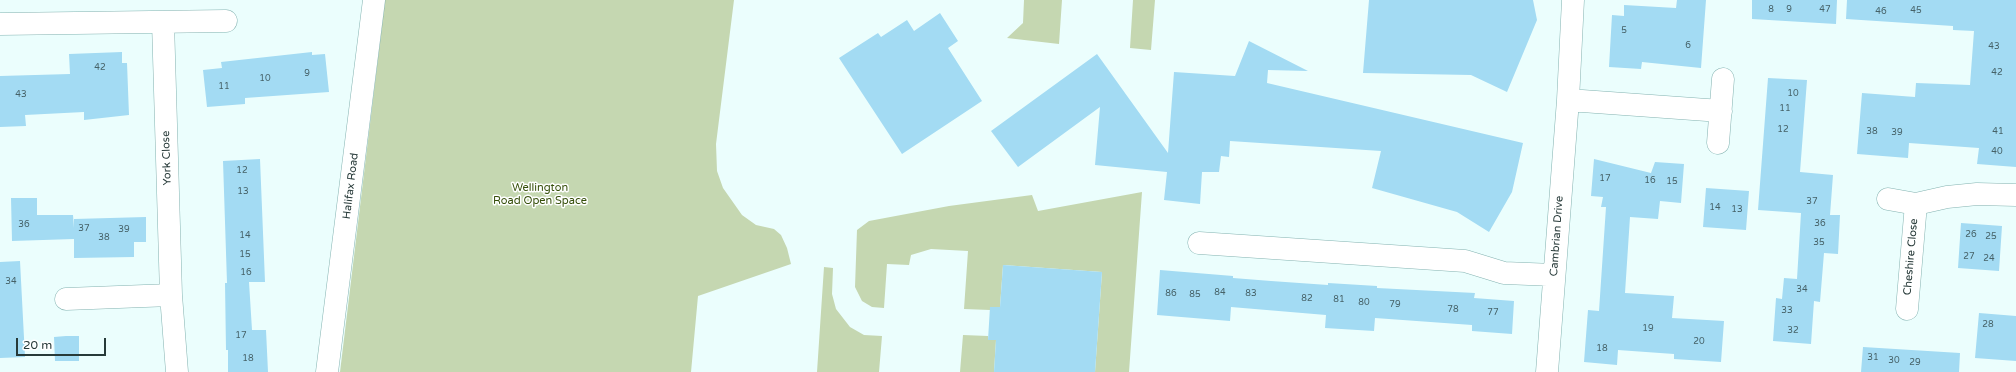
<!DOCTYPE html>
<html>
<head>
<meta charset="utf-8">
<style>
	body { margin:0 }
	#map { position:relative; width:2016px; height:372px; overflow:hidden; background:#ebfefd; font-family:"Varela Round",sans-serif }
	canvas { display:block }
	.scale { position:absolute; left:16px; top:338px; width:90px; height:18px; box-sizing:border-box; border:2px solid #273a39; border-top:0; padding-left:5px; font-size:12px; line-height:14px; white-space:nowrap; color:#273a39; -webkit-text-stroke:3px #fff; paint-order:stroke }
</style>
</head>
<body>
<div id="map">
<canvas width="2016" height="372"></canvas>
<div class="scale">20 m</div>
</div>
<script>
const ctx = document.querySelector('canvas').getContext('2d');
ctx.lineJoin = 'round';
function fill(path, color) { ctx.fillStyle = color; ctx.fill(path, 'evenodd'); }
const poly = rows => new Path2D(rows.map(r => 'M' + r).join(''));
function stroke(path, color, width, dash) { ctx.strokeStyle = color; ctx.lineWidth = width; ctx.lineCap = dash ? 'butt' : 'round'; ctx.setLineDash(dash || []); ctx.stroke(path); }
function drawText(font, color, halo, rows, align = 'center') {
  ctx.font = font + ' "Varela Round",sans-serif'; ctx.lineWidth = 3; ctx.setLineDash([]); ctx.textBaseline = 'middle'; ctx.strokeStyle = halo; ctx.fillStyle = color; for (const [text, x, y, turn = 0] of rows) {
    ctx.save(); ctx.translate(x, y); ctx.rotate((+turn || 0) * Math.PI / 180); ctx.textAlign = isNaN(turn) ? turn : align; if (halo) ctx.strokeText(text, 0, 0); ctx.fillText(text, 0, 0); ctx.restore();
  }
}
fill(poly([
	[385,0,734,0,716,144,717,171,723,188,742,215,756,225,774,229,781,235,787,248,791,264,698,296,691,372,340,372],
	[1024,0,1062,0,1059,44,1007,38,1023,23],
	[1133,0,1155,0,1151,50,1130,48],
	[1142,192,1129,372,1095,372,1102,272,1003,265,1000,307,990,307,990,310,964,309,968,251,931,249,911,255,909,265,887,264,884,308,872,307,862,301,855,287,857,230,869,221,949,206,1032,195,1038,211],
	[824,267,833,268,832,294,836,309,850,327,864,335,882,336,879,372,817,372],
	[963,335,988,336,988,340,996,340,994,372,960,372]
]), '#c5d7b1');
fill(poly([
	[1369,0,1533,0,1537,20,1507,92,1471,75,1363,73],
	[1677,0,1706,0,1701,68,1642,62,1641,69,1609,67,1612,15,1624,16,1624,5,1676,8],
	[1752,0,1837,0,1836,24,1752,19],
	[1847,0,2016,0,2016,167,1977,164,1979,148,1909,143,1908,158,1857,154,1862,93,1915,97,1916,83,1970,85,1974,31,1953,30,1953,26,1846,19],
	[940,13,958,41,948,48,982,101,902,154,839,58,878,33,881,37,907,20,914,31],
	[1249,41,1308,71,1268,70,1267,83,1523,143,1512,192,1489,232,1457,212,1372,188,1381,151,1230,141,1229,157,1221,156,1219,172,1202,172,1200,204,1164,200,1167,172,1095,165,1100,107,1018,167,991,131,1097,54,1168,153,1174,72,1235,76],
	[122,52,122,63,127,63,129,115,84,120,84,112,25,115,26,126,0,127,0,76,70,74,69,54],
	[312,52,312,55,325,54,329,92,245,98,245,104,207,107,203,70,222,68,221,62],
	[1768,78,1807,80,1800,172,1833,175,1830,215,1840,215,1838,254,1824,253,1820,302,1814,301,1811,344,1773,341,1776,298,1782,299,1784,278,1797,279,1801,213,1758,210],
	[260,159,265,282,249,282,252,330,266,330,268,372,228,372,228,350,226,350,225,283,227,283,223,161],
	[1594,159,1651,173,1655,162,1684,164,1681,203,1660,201,1658,219,1630,217,1625,293,1674,296,1672,318,1724,321,1721,362,1674,359,1674,354,1618,350,1617,365,1584,362,1588,310,1599,311,1606,207,1601,207,1603,197,1591,196],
	[1706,188,1749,191,1746,230,1703,227],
	[11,198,37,198,37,215,73,215,74,228,74,219,146,217,146,242,134,242,134,257,74,258,74,239,12,241],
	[1961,223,2002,226,1999,271,1958,268],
	[20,261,25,357,0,358,0,262],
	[1003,265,1102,272,1095,372,994,372,996,340,988,340,990,307,1000,307],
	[1160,270,1233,276,1233,278,1271,281,1328,285,1328,283,1377,286,1377,288,1475,293,1474,298,1514,301,1512,334,1472,331,1472,325,1375,318,1374,331,1325,328,1326,315,1231,307,1230,321,1157,315],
	[1979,313,2016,316,2016,361,1975,358],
	[66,336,79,336,79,361,55,361,54,337],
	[1863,347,1960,353,1959,372,1861,372]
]), '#a3dbf3');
const minor = poly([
	[163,22,171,295,177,372],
	[0,24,226,21],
	[1568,100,1721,111],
	[1718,143,1723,79],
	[1888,199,1916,204,1947,197,1977,194,2016,195],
	[1199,243,1465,261,1504,273,1554,275],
	[66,299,171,295],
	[1907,309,1916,204],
	[327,372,374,0],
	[1547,372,1568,100,1573,0]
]);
stroke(minor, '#84b3b1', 23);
stroke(minor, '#fff', 22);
drawText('9px', '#466268', null, [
	["8",1771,10],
	["9",1789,10],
	["47",1825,10],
	["45",1916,11],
	["46",1881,12],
	["5",1624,31],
	["6",1688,46],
	["43",1994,47],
	["42",100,68],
	["42",1997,73],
	["9",307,74],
	["10",265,79],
	["11",224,87],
	["10",1793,94],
	["43",21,95],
	["11",1785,109],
	["12",1783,130],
	["38",1872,132],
	["41",1998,132],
	["39",1897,133],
	["40",1997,152],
	["12",242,171],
	["17",1605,179],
	["16",1650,181],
	["15",1672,182],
	["13",243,192],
	["37",1812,202],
	["14",1715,208],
	["13",1737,210],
	["36",1820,224],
	["36",24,225],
	["37",84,229],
	["39",124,230],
	["26",1971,235],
	["14",245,236],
	["25",1991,237],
	["38",104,238],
	["35",1819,243],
	["15",245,255],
	["27",1969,257],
	["24",1989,259],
	["16",246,273],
	["34",11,282],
	["34",1802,290],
	["84",1220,293],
	["86",1171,294],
	["83",1251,294],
	["85",1195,295],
	["82",1307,299],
	["81",1339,300],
	["80",1364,303],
	["79",1395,305],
	["78",1453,310],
	["33",1787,311],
	["77",1493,313],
	["28",1988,325],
	["19",1648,329],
	["32",1793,331],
	["17",241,336],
	["20",1699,342],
	["18",1602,349],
	["31",1873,358],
	["18",248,359],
	["30",1894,361],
	["29",1915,363]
]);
drawText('11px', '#273a39', '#fff', [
	["York Close",167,158,-92],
	["Halifax Road",351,186,-83],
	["Cambrian Drive",1557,236,-86],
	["Cheshire Close",1911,257,-85]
]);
drawText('11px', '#354e09', '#fff', [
	["Wellington",540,188],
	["Road Open Space",540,201]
]);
</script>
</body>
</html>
